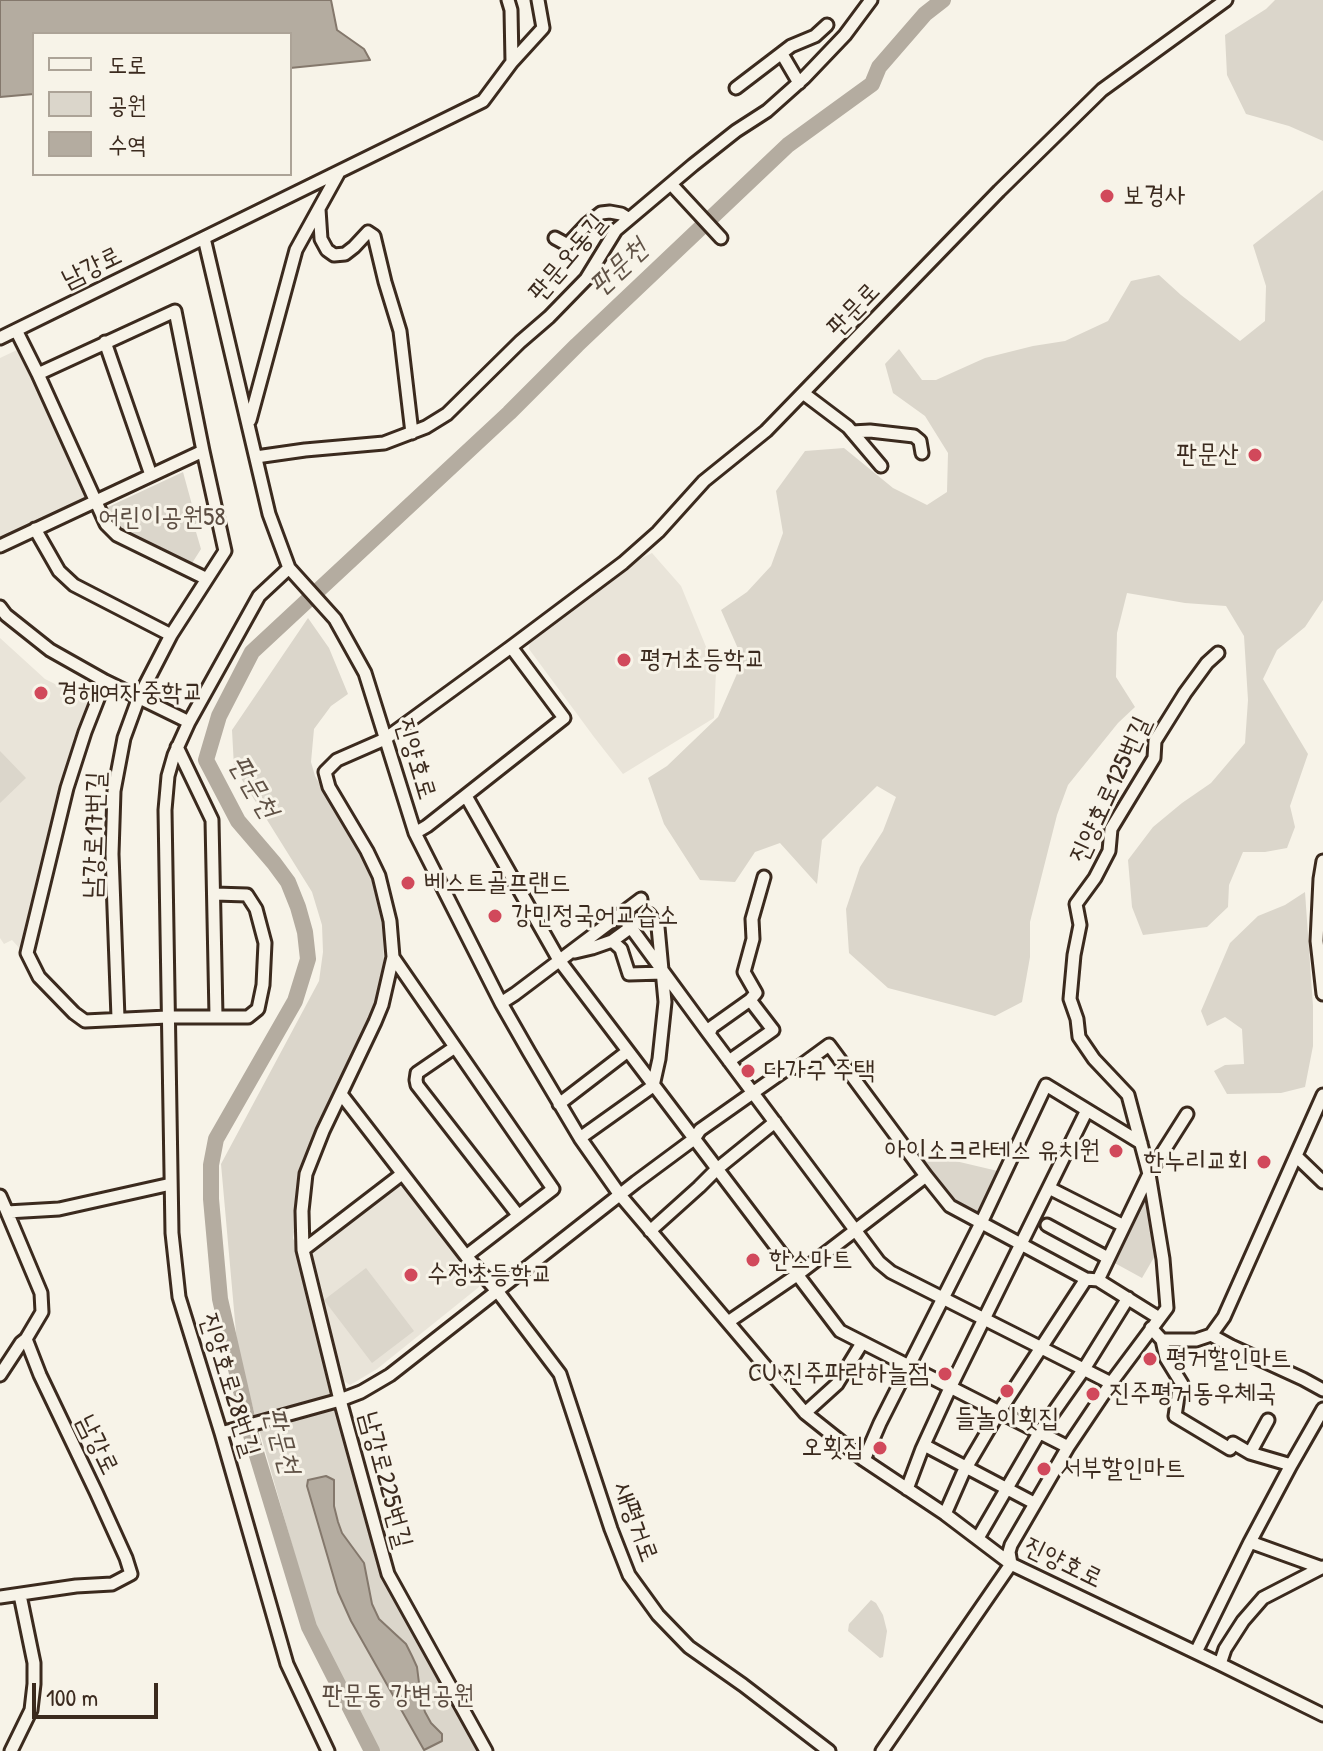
<!DOCTYPE html>
<html>
<head>
<meta charset="utf-8">
<style>
	body { margin:0 }
	#map { position:relative; width:1323px; height:1751px; overflow:hidden; background:#f7f3e8; font-family:"Patrick Hand","Poor Story",sans-serif }
	canvas { display:block }
	.legend { position:absolute; left:32px; top:32px; width:260px; height:144px; box-sizing:border-box; background:#f7f3e8; border:2px solid #aca397; margin:0; padding:10px 14px; list-style:none; font-size:24px; color:#3b2a1e }
	.legend li { display:flex; align-items:center; gap:16px; height:40px }
	.legend b { width:40px; border:2px solid #aca397 }
	.scale { position:absolute; left:32px; top:1683px; width:126px; height:36px; box-sizing:border-box; border:4px solid #3b2a1e; border-top:0; padding-left:10px; font-size:24px; line-height:28px; white-space:nowrap; color:#3b2a1e; -webkit-text-stroke:6px #f7f3e8; paint-order:stroke }
</style>
</head>
<body>
<div id="map">
<canvas width="1323" height="1751"></canvas>
<ul class="legend">
<li><b style="height:10px;background:#f7f3e8"></b>도로</li>
<li><b style="height:22px;background:#dbd6cb"></b>공원</li>
<li><b style="height:22px;background:#b4aca0"></b>수역</li>
</ul>
<div class="scale">100 m</div>
</div>
<script>
const ctx = document.querySelector('canvas').getContext('2d');
ctx.lineJoin = 'round';
function fill(path, color) { ctx.fillStyle = color; ctx.fill(path, 'evenodd'); }
const poly = rows => new Path2D(rows.map(r => 'M' + r).join(''));
function stroke(path, color, width, dash) { ctx.strokeStyle = color; ctx.lineWidth = width; ctx.lineCap = dash ? 'butt' : 'round'; ctx.setLineDash(dash || []); ctx.stroke(path); }
function drawText(font, color, halo, rows, align = 'center') {
  ctx.font = font + ' "Patrick Hand","Poor Story",sans-serif'; ctx.lineWidth = 6; ctx.setLineDash([]); ctx.textBaseline = 'middle'; ctx.strokeStyle = halo; ctx.fillStyle = color; for (const [text, x, y, turn = 0] of rows) {
    ctx.save(); ctx.translate(x, y); ctx.rotate((+turn || 0) * Math.PI / 180); ctx.textAlign = isNaN(turn) ? turn : align; if (halo) ctx.strokeText(text, 0, 0); ctx.fillText(text, 0, 0); ctx.restore();
  }
}
fill(poly([
	[17,350,92,500,0,543,0,358],
	[652,553,681,586,716,671,714,718,623,774,594,737,529,649,530,640,632,563],
	[0,638,45,679,91,702,77,729,22,951,12,940,4,944,0,938],
	[397,1186,406,1187,480,1282,479,1287,377,1369,350,1385,344,1381,310,1261,310,1253]
]), '#e9e4d9');
fill(poly([
	[1275,0,1323,0,1323,141,1289,126,1246,114,1227,75,1225,35,1266,9],
	[1323,190,1323,600,1305,627,1277,650,1263,679,1308,754,1290,806,1295,827,1287,848,1265,852,1243,852,1229,885,1228,907,1207,927,1143,935,1132,907,1128,860,1153,827,1182,803,1211,783,1245,743,1248,700,1244,636,1226,606,1185,603,1127,593,1117,633,1116,677,1135,707,1118,723,1068,785,1057,815,1030,922,1030,957,1022,1002,995,1016,888,988,849,953,846,909,860,867,883,831,896,797,877,786,822,840,817,884,780,843,755,852,735,882,700,880,664,824,648,778,667,766,718,717,743,660,721,610,747,592,771,566,783,533,776,491,805,451,844,448,893,488,927,505,947,492,948,453,925,416,893,393,885,364,899,349,922,380,936,380,985,358,1033,346,1065,341,1108,321,1131,281,1159,275,1181,295,1240,341,1265,321,1266,286,1253,245],
	[183,472,197,523,194,525,201,549,189,568,120,533,106,515,108,507],
	[308,618,329,648,348,694,331,706,314,729,311,762,315,776,369,869,383,925,384,970,368,1025,298,1210,293,1238,299,1253,375,1555,481,1751,375,1751,323,1654,238,1355,221,1164,319,981,323,952,322,925,312,892,234,767,232,730],
	[0,751,26,778,0,803],
	[1305,892,1313,1006,1313,1046,1305,1087,1281,1093,1227,1094,1214,1071,1225,1065,1244,1064,1242,1029,1225,1017,1207,1026,1201,1011,1230,943,1258,916,1285,905],
	[913,1151,1002,1172,979,1217,952,1203],
	[1149,1201,1156,1254,1142,1278,1111,1261,1141,1202],
	[366,1268,414,1331,372,1363,324,1300],
	[871,1600,876,1603,883,1615,887,1631,883,1657,880,1658,848,1631,849,1624]
]), '#dbd6cb');
const water = poly([
	[0,0,331,0,337,30,364,49,370,60,290,68,290,34,34,34,34,94,0,97,0,0],
	[326,1476,334,1480,334,1506,338,1522,342,1533,364,1563,372,1604,379,1619,406,1644,412,1656,417,1667,421,1699,425,1712,431,1723,442,1734,442,1741,424,1750,351,1621,338,1592,307,1486,308,1480,326,1476]
]);
fill(water, '#b4aca0');
stroke(water, '#84786c', 2);
stroke(poly([
	[372,1751,309,1627,252,1439,220,1299,211,1199,211,1165,216,1139,295,1001,308,959,305,932,298,907,288,882,274,863,238,821,206,760,219,716,252,652,509,413,577,345,788,145,872,84,879,67,925,14,943,0]
]), '#b4aca0', 16);
const minor = poly([
	[782,54,799,83],
	[512,62,543,28,538,0],
	[736,88,791,46,815,36,827,25],
	[671,184,721,238],
	[319,209,321,239,327,250,334,255,345,254,354,247,368,232,374,236,385,282,400,331,412,433],
	[204,238,269,514,289,568,335,619,365,673,415,833,501,1003,529,1052,580,1138,620,1195,805,1413,864,1460,945,1514,1011,1564,1220,1664,1323,1715],
	[555,238,566,244,569,243,586,225,601,213,610,212,621,214,629,219],
	[16,330,38,374,106,524,117,535,207,579],
	[0,338,483,101,512,62,511,10,508,0],
	[105,342,151,475],
	[38,374,175,311,203,451,225,551,171,635,139,697,124,738,114,791,112,854,118,1018],
	[803,393,848,427,881,466],
	[250,420,296,250,338,174],
	[852,432,870,431,914,436,920,441,922,453],
	[256,457,305,450,384,443,426,427,447,414,520,342,549,317,586,279,616,230,693,165,736,131,767,111,804,78,845,35,871,0],
	[35,529,59,571,74,585,171,635],
	[0,546,203,451],
	[289,568,259,596,189,722,174,755,168,776,165,810,172,1233,179,1297,221,1433,287,1664,328,1751],
	[0,607,6,615,50,650,105,681,189,722],
	[105,681,85,732,67,788,27,953,39,977,74,1013,85,1021,167,1017,248,1017,258,1009,263,985,265,943,256,909,247,895,215,894],
	[177,747,212,820,216,1016],
	[466,796,559,960,840,1331,1068,1447],
	[415,833,427,826,564,718,511,647],
	[1323,861,1320,879,1317,941,1323,994],
	[764,877,752,919,753,939,744,972,756,993,750,1000,712,1027,709,1034,879,1262,891,1272,1111,1383],
	[621,914,709,1034],
	[575,952,592,948,612,941,621,949,629,974,663,973],
	[393,957,553,1189,466,1256],
	[501,1003,515,994,641,899],
	[455,1047,417,1073,416,1080,417,1085,518,1215],
	[729,1061,773,1030,750,1000],
	[341,1094,466,1256,498,1292,560,1374,611,1529,629,1575,658,1615,689,1647,743,1685,829,1751],
	[559,1104,628,1051],
	[580,1138,653,1086,659,1059,665,1002,658,927,649,914,612,941],
	[1297,1157,1323,1182],
	[926,1176,950,1206,1086,1279,1098,1280,1159,1318],
	[1049,1188,1124,1226],
	[0,1196,7,1212,59,1209,171,1184],
	[1047,1225,1108,1258],
	[650,1231,699,1187,717,1169,775,1122],
	[303,1250,402,1174],
	[1098,1280,1149,1174,1128,1095,1094,1059,1079,1037,1077,1019,1070,999,1074,955,1080,925,1076,904,1095,878,1109,851,1111,829,1154,758,1155,741,1185,693,1207,663,1218,653],
	[1151,1328,1162,1340,1196,1340,1211,1335,1224,1317,1323,1095],
	[1211,1335,1231,1346,1303,1379,1323,1390],
	[1162,1340,1166,1358,1182,1384,1179,1390,1175,1416,1230,1449,1233,1443,1250,1453,1291,1465],
	[0,1375,21,1343,26,1339],
	[805,1413,837,1384,862,1343],
	[221,1433,340,1400,303,1250,302,1211,306,1174,323,1131,375,1022,382,1005,393,957,390,921,379,876,367,851,329,787,325,772,337,760,385,739,511,647,623,563,658,532,704,481,766,431,999,191,1102,90,1226,0],
	[924,1445,1034,1503],
	[1250,1453,1268,1420],
	[864,1460,880,1423,981,1223,1046,1085,1141,1143],
	[907,1489,922,1449,950,1388,1087,1110],
	[945,1514,963,1473,999,1412,1086,1279],
	[978,1538,1039,1433,1084,1369,1128,1298],
	[1250,1542,1322,1568],
	[0,1597,76,1586,112,1584,131,1574,126,1558,96,1492,40,1375,26,1339,42,1312,41,1293,7,1212],
	[1196,1652,1250,1542,1291,1465,1323,1409],
	[1220,1664,1225,1649,1243,1621,1263,1598,1323,1567],
	[11,1751,31,1710,34,1684,34,1663,20,1595],
	[486,1751,388,1574,340,1400,361,1392,390,1375,636,1182,694,1139,700,1130,788,1068,799,1067,829,1045,926,1176,797,1275,728,1322],
	[882,1751,1011,1564,1009,1552,1011,1545,1068,1447,1111,1383,1167,1308,1163,1259,1149,1174,1187,1114]
]);
stroke(minor, '#3b2a1e', 17);
stroke(minor, '#f7f3e8', 11);
for (const [x, y, r, color] of [
	[1107,196,8,"#d1495b"],
	[1255,455,8,"#d1495b"],
	[624,660,8,"#d1495b"],
	[41,693,8,"#d1495b"],
	[408,883,8,"#d1495b"],
	[495,916,8,"#d1495b"],
	[748,1071,8,"#d1495b"],
	[1116,1151,8,"#d1495b"],
	[1264,1162,8,"#d1495b"],
	[753,1260,8,"#d1495b"],
	[411,1275,8,"#d1495b"],
	[1150,1359,8,"#d1495b"],
	[945,1374,8,"#d1495b"],
	[1007,1391,8,"#d1495b"],
	[1093,1394,8,"#d1495b"],
	[880,1448,8,"#d1495b"],
	[1044,1469,8,"#d1495b"]
]) { const dot = new Path2D(); dot.arc(x, y, r, 0, 2 * Math.PI); ctx.fillStyle = color; ctx.fill(dot); stroke(dot, '#f7f3e8', 3); }
drawText('26px', '#3b2a1e', '#f7f3e8', [
	["보경사",1123,196],
	["판문산",1239,455,"right"],
	["평거초등학교",640,660],
	["경해여자중학교",57,693],
	["베스트골프랜드",424,883],
	["강민정국어교습소",511,916],
	["다가구 주택",764,1071],
	["아이소크라테스 유치원",1100,1151,"right"],
	["한누리교회",1248,1162,"right"],
	["한스마트",769,1260],
	["수정초등학교",427,1275],
	["평거할인마트",1166,1359],
	["CU 진주파란하늘점",929,1374,"right"],
	["진주평거동우체국",1109,1394],
	["들놀이횟집",1007,1419,"center"],
	["오횟집",864,1448,"right"],
	["서부할인마트",1060,1469]
], 'left');
drawText('26px', '#3b2a1e', '#f7f3e8', [
	["판문오동길",568,258,-50],
	["남강로",92,268,-26],
	["판문로",854,310,-46],
	["진양호로",415,759,73],
	["진양호로125번길",1111,790,-65],
	["남강로17번길",95,835,-88],
	["진양호로28번길",229,1385,73],
	["남강로",97,1445,64],
	["남강로225번길",385,1480,75],
	["새평거로",635,1522,70],
	["진양호로",1063,1563,26]
]);
drawText('26px', '#5b4c41', '#f7f3e8', [
	["어린이공원58",162,518],
	["판문동 강변공원",398,1696]
]);
drawText('italic 28px', '#5f5145', '#f7f3e8', [
	["판문천",619,268,-43],
	["판문천",253,787,59],
	["판문천",281,1441,75]
]);
</script>
</body>
</html>
